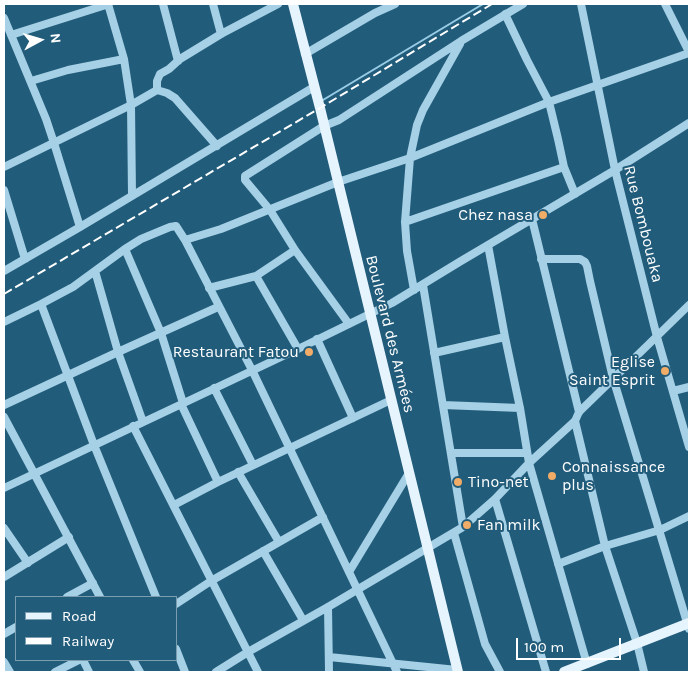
<!DOCTYPE html>
<html>
<head>
<meta charset="utf-8">
<style>
	body { margin:0 }
	#map { position:relative; width:693px; height:676px; overflow:hidden; background:#225c7b; font-family:Karla,sans-serif }
	canvas { display:block }
	.frame { position:absolute; inset:0; border:5px solid #fff; pointer-events:none }
	.legend { position:absolute; left:15px; top:596px; width:162px; height:65px; box-sizing:border-box; background:#225c7b; border:1px solid #7a9db0; margin:0; padding:6px 9px; list-style:none; font-size:15px; color:#fff }
	.legend li { display:flex; align-items:center; gap:10px; height:25px }
	.legend b { width:25px; border:1px solid #7a9db0 }
	.north { position:absolute; left:15px; top:15px; width:50px; height:50px; -webkit-text-stroke:4px #225c7b; paint-order:stroke; rotate:84deg; font-size:14px; font-weight:700; line-height:20px; text-align:center; color:#fff }
	.north::after { content:''; display:block; margin:auto; width:18px; height:22px; background:#fff; clip-path:polygon(50% 0,100% 100%,50% 72%,0 100%) }
	.scale { position:absolute; left:516px; top:638px; width:105px; height:22px; box-sizing:border-box; border:2px solid #fff; border-top:0; padding-left:6px; font-size:15px; line-height:18px; white-space:nowrap; color:#fff; -webkit-text-stroke:4px #225c7b; paint-order:stroke }
</style>
</head>
<body>
<div id="map">
<canvas width="693" height="676"></canvas>
<div class="frame"></div>
<ul class="legend">
<li><b style="height:6px;background:#e6f4fd"></b>Road</li>
<li><b style="height:6px;background:#fff"></b>Railway</li>
</ul>
<div class="north">N</div>
<div class="scale">100 m</div>
</div>
<script>
const ctx = document.querySelector('canvas').getContext('2d');
ctx.lineJoin = 'round';
const poly = rows => new Path2D(rows.map(r => 'M' + r).join(''));
function stroke(path, color, width, dash) { ctx.strokeStyle = color; ctx.lineWidth = width; ctx.lineCap = dash ? 'butt' : 'round'; ctx.setLineDash(dash || []); ctx.stroke(path); }
function drawText(font, color, halo, rows, align = 'center') {
  ctx.font = font + ' Karla,sans-serif'; ctx.lineWidth = 4; ctx.setLineDash([]); ctx.textBaseline = 'middle'; ctx.strokeStyle = halo; ctx.fillStyle = color; for (const [text, x, y, turn = 0] of rows) {
    ctx.save(); ctx.translate(x, y); ctx.rotate((+turn || 0) * Math.PI / 180); ctx.textAlign = isNaN(turn) ? turn : align; if (halo) ctx.strokeText(text, 0, 0); ctx.fillText(text, 0, 0); ctx.restore();
  }
}
stroke(poly([
	[323,100,483,4]
]), '#99cde6', 2);
stroke(poly([
	[108,4,124,59,131,105,132,195],
	[163,4,178,61],
	[213,4,221,34],
	[581,4,615,170,657,337,689,447],
	[665,4,689,52],
	[505,14,527,60,549,102,558,139,564,167,575,194],
	[4,18,46,119,54,143,80,227],
	[11,35,109,4],
	[305,54,375,13,395,4],
	[31,81,68,70,124,59],
	[157,90,157,81,160,74,169,69,180,59,221,34,278,4],
	[4,167,131,105,157,90,167,93,175,98,217,146],
	[4,190,25,259],
	[532,219,579,412],
	[405,222,564,167],
	[185,240,221,229,338,182,410,158,549,102,689,53],
	[488,245,505,337,520,408,529,463,587,664],
	[125,249,161,333,183,403],
	[541,259,580,259,585,262,587,266,590,281,613,378,689,629],
	[4,271,80,227,314,87],
	[95,271,118,352,143,422],
	[256,276,298,349],
	[423,285,463,527],
	[209,288,256,276,295,250],
	[414,290,407,251,405,222,410,158,417,125,423,110,460,44],
	[41,304,94,445,156,597],
	[4,322,41,304,73,287,125,249,141,239,170,227,176,226,185,240,252,370,397,672],
	[349,324,295,250,270,210,245,180,245,176,324,126,339,120,461,41,523,4],
	[317,339,353,418],
	[434,353,505,337],
	[214,388,253,465],
	[673,391,689,387],
	[181,404,218,482],
	[4,405,118,352,218,307],
	[443,405,520,408],
	[4,417,100,597],
	[575,421,605,546,637,643,644,672],
	[133,426,258,672],
	[451,453,527,453],
	[238,472,279,542],
	[4,488,298,349,392,303,461,261,615,170,689,123],
	[495,499,546,672],
	[174,505,218,482,391,400],
	[4,528,28,563],
	[454,533,485,644,500,672],
	[263,551,303,620],
	[558,564,605,546,660,530,689,516],
	[349,572,409,473],
	[4,577,69,537],
	[67,597,93,583],
	[176,604,211,581,323,517],
	[328,607,329,672],
	[4,634,16,627],
	[176,649,185,672],
	[329,657,457,670],
	[83,660,89,672],
	[133,660,140,672],
	[4,662,10,672],
	[55,672,79,660],
	[216,672,248,652,328,607,463,527,495,499,529,463,575,421,579,412,689,305]
]), '#a5d0e5', 8);
stroke(poly([
	[293,4,320,108,458,672],
	[564,672,689,623]
]), '#e6f4fd', 10);
stroke(poly([
	[4,294,320,108,492,4]
]), '#fff', 2, [9, 4]);
for (const [x, y, r, color] of [
	[543,215,5,"#f1ac68"],
	[309,352,5,"#f1ac68"],
	[665,371,5,"#f1ac68"],
	[552,476,5,"#f1ac68"],
	[458,482,5,"#f1ac68"],
	[467,525,5,"#f1ac68"]
]) { const dot = new Path2D(); dot.arc(x, y, r, 0, 2 * Math.PI); ctx.fillStyle = color; ctx.fill(dot); stroke(dot, '#225c7b', 2); }
drawText('16px', '#fff', '#225c7b', [
	["Chez nasa",533,215],
	["Restaurant Fatou",299,352],
	["Eglise",655,362],
	["Saint Esprit",655,380],
	["Connaissance",562,467,"left"],
	["plus",562,485,"left"],
	["Tino-net",468,482,"left"],
	["Fan milk",477,525,"left"]
], 'right');
drawText('16px', '#fff', '#225c7b', [
	["Rue Bombouaka",643,224,76],
	["Boulevard des Armées",390,334,76]
]);
</script>
</body>
</html>
